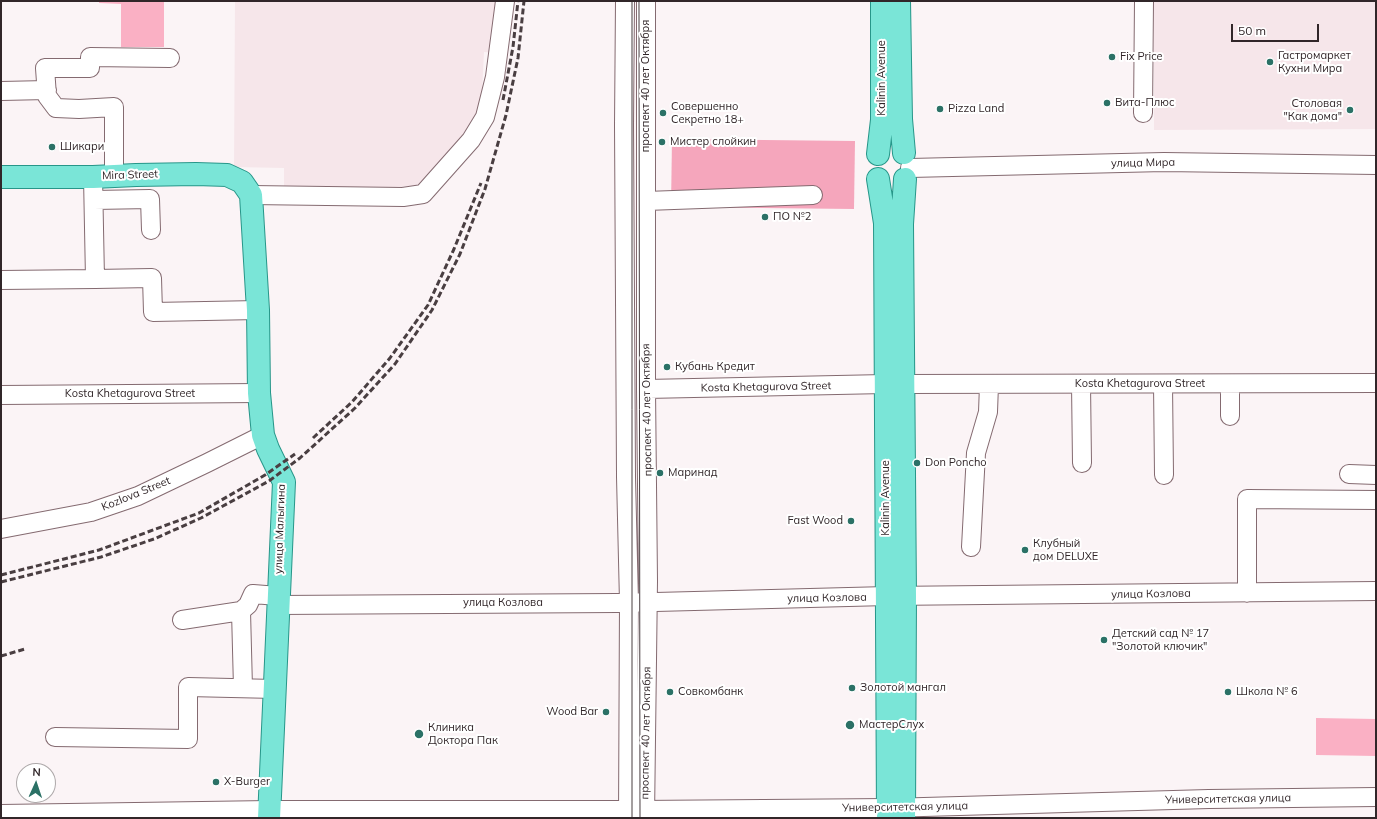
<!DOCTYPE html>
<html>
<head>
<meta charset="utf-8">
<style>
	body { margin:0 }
	#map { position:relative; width:1377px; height:819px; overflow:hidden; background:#fbf4f6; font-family:Mulish,sans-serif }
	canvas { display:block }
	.frame { position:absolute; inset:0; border:2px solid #312629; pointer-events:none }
	.north { position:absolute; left:16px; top:763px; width:40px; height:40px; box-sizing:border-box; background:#fff; border:1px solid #ada8a9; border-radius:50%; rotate:3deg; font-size:11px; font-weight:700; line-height:16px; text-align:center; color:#312629 }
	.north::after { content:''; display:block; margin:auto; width:14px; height:18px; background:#2b7166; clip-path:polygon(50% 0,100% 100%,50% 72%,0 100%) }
	.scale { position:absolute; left:1231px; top:24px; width:88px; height:18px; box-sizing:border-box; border:2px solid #312629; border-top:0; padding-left:5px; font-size:12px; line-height:14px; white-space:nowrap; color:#312629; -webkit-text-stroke:3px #fff; paint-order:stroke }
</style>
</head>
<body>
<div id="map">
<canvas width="1377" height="819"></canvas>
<div class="frame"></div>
<div class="north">N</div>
<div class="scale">50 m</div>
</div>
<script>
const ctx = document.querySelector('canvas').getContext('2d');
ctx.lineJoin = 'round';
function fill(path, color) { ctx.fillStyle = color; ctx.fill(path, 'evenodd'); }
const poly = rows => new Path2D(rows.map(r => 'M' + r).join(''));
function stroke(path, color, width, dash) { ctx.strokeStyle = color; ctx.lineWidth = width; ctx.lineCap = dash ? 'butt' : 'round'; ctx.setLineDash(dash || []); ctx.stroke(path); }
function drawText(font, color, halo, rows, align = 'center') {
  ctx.font = font + ' Mulish,sans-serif'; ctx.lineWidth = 4; ctx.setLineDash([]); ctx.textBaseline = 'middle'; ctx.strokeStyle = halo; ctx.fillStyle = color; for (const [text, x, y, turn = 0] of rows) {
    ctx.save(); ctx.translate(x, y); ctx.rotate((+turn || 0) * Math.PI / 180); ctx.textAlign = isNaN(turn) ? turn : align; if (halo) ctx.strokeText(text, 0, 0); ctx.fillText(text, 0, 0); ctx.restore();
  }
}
fill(poly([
	[235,1,497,1,496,53,484,52,481,114,428,186,284,190,284,168,234,167],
	[1154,1,1376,1,1376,129,1154,130]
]), '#f6e6ea');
fill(poly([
	[99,1,164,1,164,47,121,47,121,4,99,3],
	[1316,718,1376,719,1376,756,1316,755]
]), '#fab0c4');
fill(poly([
	[672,139,855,141,854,209,671,207]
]), '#f5a6bc');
const minor = poly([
	[625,1,624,125,626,477,629,602,628,818],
	[1,91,47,90],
	[1143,113,1144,1],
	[910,168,1164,162,1376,165],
	[114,176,114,107,79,109,56,108,47,96,45,68,90,68,90,57,170,58],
	[93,177,95,279,152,278,153,312,258,310],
	[251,195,403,197,423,194,471,140,485,117,495,77,505,1],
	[94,200,150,199,151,230],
	[646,201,813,195],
	[1,280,95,279],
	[903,384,1376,383],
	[1081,384,1082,463],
	[1163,384,1164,475],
	[646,389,885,384],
	[1,395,259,393],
	[1230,416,1230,384],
	[1349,474,1376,475],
	[1,529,91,512,138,496,207,463,263,435],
	[971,547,976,453,988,412,989,385],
	[1247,593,1247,499,1376,500],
	[277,605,617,603,887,596,1376,591],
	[182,620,241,611],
	[243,688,241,611,248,605,253,594,278,596],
	[55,737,188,739,188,687,275,689],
	[1,814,269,810,639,810,888,808,1209,799,1376,797],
	[645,818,648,581,646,389,646,1]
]);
const major = poly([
	[899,1,901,119,904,153],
	[878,154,882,120,882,1],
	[1,177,93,177,136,175,196,174,227,175,242,182,251,195,258,310,259,393,263,435,268,449,284,482,269,818],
	[878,179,885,223,888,818],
	[904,818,905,596,902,224,905,179]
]);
stroke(minor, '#846a70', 20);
stroke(major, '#279689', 24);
stroke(minor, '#fff', 18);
stroke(major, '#7ae5d7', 22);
stroke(poly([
	[639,1,640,818],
	[632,818,632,1]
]), '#493e41', 1);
stroke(poly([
	[503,100,513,47,518,1],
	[313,438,352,402,390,358,428,305,454,249,481,183],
	[1,575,99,550,199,513,265,475,295,454],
	[1,582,101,557,154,539,201,518,269,481,300,458,355,408,395,364,432,310,460,254,485,189,506,115,518,58,524,1],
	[1,656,25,649]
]), '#493e41', 3, [6, 3]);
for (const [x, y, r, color] of [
	[1112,57,4,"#2b7166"],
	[1270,62,4,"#2b7166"],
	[1107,103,4,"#2b7166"],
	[940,109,4,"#2b7166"],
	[1350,110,4,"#2b7166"],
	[663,113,4,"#2b7166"],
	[662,142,4,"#2b7166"],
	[52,147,4,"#2b7166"],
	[765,217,4,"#2b7166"],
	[667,367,4,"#2b7166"],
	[917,463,4,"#2b7166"],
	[660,473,4,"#2b7166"],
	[851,521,4,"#2b7166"],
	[1025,550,4,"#2b7166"],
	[1104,640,4,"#2b7166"],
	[852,688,4,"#2b7166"],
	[670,692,4,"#2b7166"],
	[1228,692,4,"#2b7166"],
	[606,712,4,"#2b7166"],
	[850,725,5,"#2b7166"],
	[419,734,5,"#2b7166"],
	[216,782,4,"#2b7166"]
]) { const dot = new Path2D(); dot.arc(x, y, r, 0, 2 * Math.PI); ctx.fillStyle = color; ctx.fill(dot); stroke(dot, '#fff', 1.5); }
drawText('11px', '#312629', '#fff', [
	["Гастромаркет",1278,56],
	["Кухни Мира",1278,69],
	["Fix Price",1120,57],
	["Вита-Плюс",1115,103],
	["Столовая",1342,104,"right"],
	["\"Как дома\"",1342,117,"right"],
	["Совершенно",671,107],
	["Секретно 18+",671,120],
	["Pizza Land",948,109],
	["Мистер слойкин",670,142],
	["Шикари",60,147],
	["ПО №2",773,217],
	["Кубань Кредит",675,367],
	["Don Poncho",925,463],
	["Маринад",668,473],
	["Fast Wood",843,521,"right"],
	["Клубный",1033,544],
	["дом DELUXE",1033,557],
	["Детский сад № 17",1112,634],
	["\"Золотой ключик\"",1112,647],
	["Золотой мангал",860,688],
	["Совкомбанк",678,692],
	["Школа № 6",1236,692],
	["Wood Bar",598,712,"right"],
	["МастерСлух",859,725],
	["Клиника",428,728],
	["Доктора Пак",428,741],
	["X-Burger",224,782]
], 'left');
drawText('11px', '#312629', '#fff', [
	["Kalinin Avenue",882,78,-90],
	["проспект 40 лет Октября",646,86,-90],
	["улица Мира",1143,163,-1],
	["Mira Street",130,175,-2],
	["Kosta Khetagurova Street",1140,384],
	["Kosta Khetagurova Street",766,387,-1],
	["Kosta Khetagurova Street",130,394],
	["проспект 40 лет Октября",647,410,-91],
	["Kozlova Street",136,494,-22],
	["Kalinin Avenue",886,498,-90],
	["улица Малыгина",280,529,-88],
	["улица Козлова",1151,594,-1],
	["улица Козлова",827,598,-1],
	["улица Козлова",503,603],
	["проспект 40 лет Октября",646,733,-89],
	["Университетская улица",1228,799,-1],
	["Университетская улица",905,807,-1]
]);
</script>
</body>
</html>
